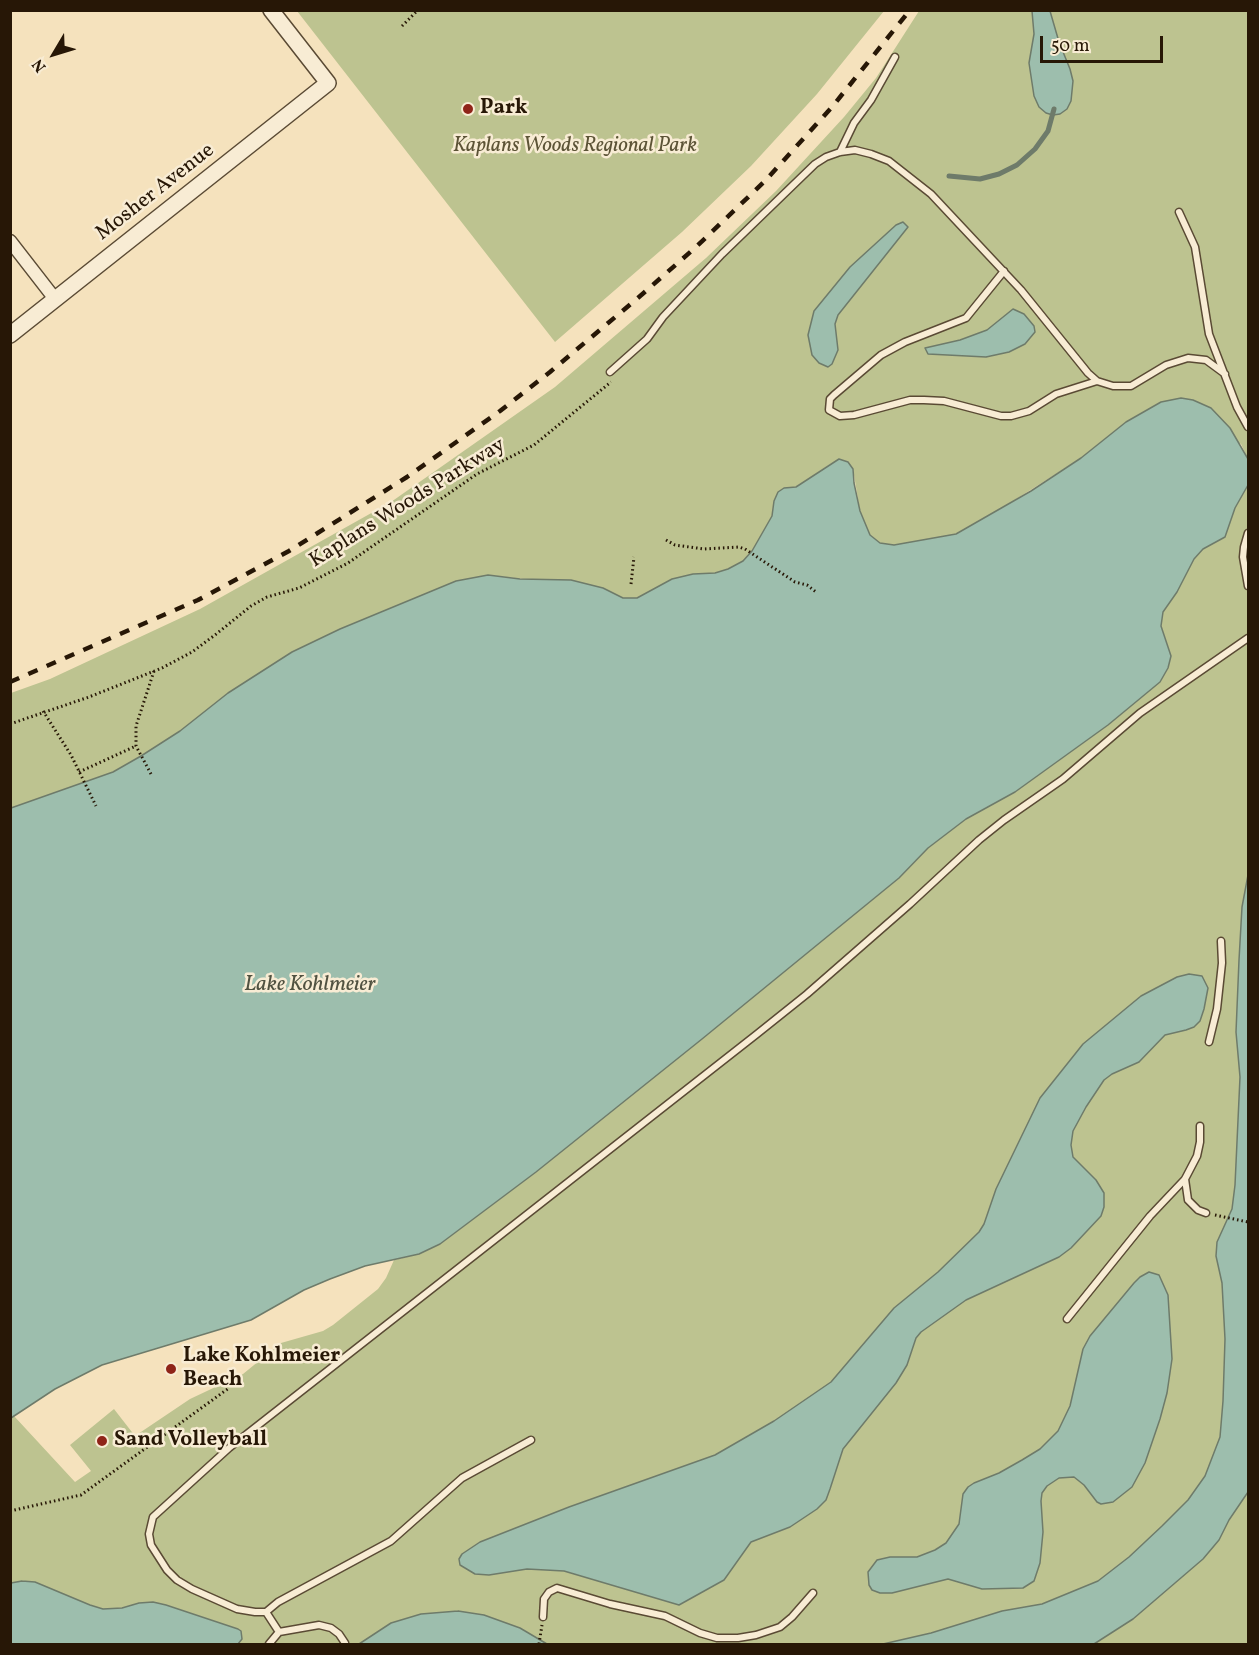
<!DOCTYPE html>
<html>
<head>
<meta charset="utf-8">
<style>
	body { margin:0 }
	#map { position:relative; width:1259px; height:1655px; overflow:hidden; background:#f5e2bd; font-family:Vollkorn,serif }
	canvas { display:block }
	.frame { position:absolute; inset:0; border:12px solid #271706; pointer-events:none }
	.north { position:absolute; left:24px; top:24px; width:60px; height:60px; -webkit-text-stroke:4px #f8ecd4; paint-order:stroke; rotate:232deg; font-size:16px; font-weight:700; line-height:24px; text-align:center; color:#271706 }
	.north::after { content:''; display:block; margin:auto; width:21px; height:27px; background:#271706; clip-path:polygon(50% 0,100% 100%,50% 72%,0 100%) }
	.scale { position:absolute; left:1040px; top:36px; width:123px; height:27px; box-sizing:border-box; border:3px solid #271706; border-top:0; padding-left:8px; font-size:18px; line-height:21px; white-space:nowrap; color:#271706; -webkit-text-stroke:4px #f8ecd4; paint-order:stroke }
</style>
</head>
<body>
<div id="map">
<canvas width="1259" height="1655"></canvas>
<div class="frame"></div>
<div class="north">N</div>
<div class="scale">50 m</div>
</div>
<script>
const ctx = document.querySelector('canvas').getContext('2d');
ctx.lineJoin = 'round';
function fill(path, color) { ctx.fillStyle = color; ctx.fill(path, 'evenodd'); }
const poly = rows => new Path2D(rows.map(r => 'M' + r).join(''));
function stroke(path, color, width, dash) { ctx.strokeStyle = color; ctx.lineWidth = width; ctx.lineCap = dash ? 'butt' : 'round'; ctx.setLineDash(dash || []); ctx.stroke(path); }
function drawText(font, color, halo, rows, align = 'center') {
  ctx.font = font + ' Vollkorn,serif'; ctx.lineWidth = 5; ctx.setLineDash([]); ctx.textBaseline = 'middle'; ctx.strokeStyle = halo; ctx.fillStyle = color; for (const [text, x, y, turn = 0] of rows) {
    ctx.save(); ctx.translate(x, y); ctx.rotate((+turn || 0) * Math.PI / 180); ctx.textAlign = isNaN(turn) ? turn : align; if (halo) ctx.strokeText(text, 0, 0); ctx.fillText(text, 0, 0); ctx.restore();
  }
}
fill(poly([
	[297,11,884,11,817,94,751,166,682,232,555,342],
	[919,11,1248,11,1248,459,1241,444,1161,402,1126,422,1081,458,983,520,956,534,894,545,880,543,870,535,860,511,853,469,832,463,796,487,784,488,774,501,772,516,752,551,743,561,728,569,715,573,693,574,637,598,623,598,603,588,488,575,180,731,141,756,113,772,11,808,11,693,50,679,200,609,391,502,555,387,706,258,776,191,844,117,876,78],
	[1248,485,1248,1644,11,1644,11,1418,14,1416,75,1482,91,1471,70,1445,114,1409,135,1436,190,1399,243,1374,281,1343,323,1331,333,1325,378,1289,386,1278,394,1260,419,1254,440,1244,536,1172,899,878,928,848,966,819,1015,792,1108,725,1160,682,1168,668,1171,656,1161,626,1163,612,1177,592,1194,559,1203,549,1225,537,1235,508]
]), '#bdc390');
const water = poly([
	[1032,11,1050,11,1059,42,1070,69,1073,81,1071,101,1067,109,1060,114,1053,115,1046,113,1039,107,1034,96,1029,63,1034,34,1032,11],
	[903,222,908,227,838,315,835,324,838,350,832,364,828,367,819,363,812,355,808,335,814,311,850,267,896,225,903,222],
	[1013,309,1024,314,1034,326,1035,332,1025,344,1009,352,986,357,928,354,925,348,960,340,987,330,1013,309],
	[1181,398,1193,400,1211,408,1230,428,1248,459,1248,485,1235,508,1225,537,1203,549,1194,559,1177,592,1163,612,1161,626,1171,656,1168,668,1160,682,1108,725,1015,792,966,819,928,848,899,878,702,1039,536,1172,440,1244,419,1254,365,1266,330,1279,304,1290,251,1320,102,1365,55,1389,11,1418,11,808,113,772,141,756,180,731,228,693,292,652,340,629,456,581,488,575,520,579,571,580,603,588,623,598,637,598,672,579,693,574,715,573,728,569,743,561,752,551,772,516,774,501,778,492,784,488,796,487,839,459,848,462,853,469,854,483,860,511,870,535,880,543,894,545,956,534,1031,491,1081,458,1126,422,1161,402,1181,398],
	[1248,875,1248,1492,1229,1520,1219,1540,1203,1559,1133,1619,1094,1644,883,1644,931,1633,1002,1611,1042,1604,1098,1581,1129,1557,1162,1526,1188,1500,1205,1476,1220,1437,1223,1401,1225,1339,1222,1283,1216,1256,1217,1242,1232,1209,1235,1185,1240,1077,1236,1032,1239,960,1242,907,1248,875],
	[1189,974,1202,976,1208,988,1204,1009,1200,1021,1194,1027,1186,1030,1165,1035,1139,1062,1112,1074,1104,1080,1086,1107,1073,1131,1071,1145,1073,1157,1096,1180,1104,1193,1104,1207,1101,1216,1071,1248,1059,1257,966,1300,921,1332,916,1338,907,1365,896,1383,843,1449,830,1489,826,1500,817,1509,790,1527,751,1542,724,1580,679,1605,564,1571,527,1569,489,1575,475,1574,460,1565,459,1559,462,1554,480,1542,569,1507,715,1455,774,1421,831,1382,894,1308,938,1272,979,1232,984,1224,996,1189,1040,1098,1083,1044,1141,996,1177,977,1189,974],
	[1149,1272,1159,1275,1168,1295,1172,1359,1167,1393,1160,1419,1145,1463,1132,1487,1113,1502,1101,1504,1097,1502,1084,1485,1074,1477,1059,1478,1047,1486,1042,1493,1041,1501,1043,1532,1040,1563,1034,1581,1023,1588,982,1589,948,1579,892,1593,880,1593,872,1590,869,1585,868,1572,877,1560,890,1557,917,1557,935,1550,946,1543,959,1524,963,1494,968,1487,974,1483,999,1473,1022,1460,1040,1449,1058,1431,1070,1406,1083,1349,1090,1336,1134,1283,1140,1277,1149,1272],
	[22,1581,35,1582,90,1605,103,1609,122,1608,139,1603,153,1602,166,1605,238,1629,241,1631,242,1639,238,1644,11,1644,11,1583,22,1581],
	[458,1611,484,1615,520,1628,547,1644,359,1644,391,1623,421,1614,458,1611]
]);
fill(water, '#9dbead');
stroke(water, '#6e7b6a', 1.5);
stroke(poly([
	[949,176,980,179,999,174,1017,165,1035,149,1048,131,1054,109]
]), '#6e7b6a', 5);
const service = poly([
	[840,152,854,123,871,100,895,57],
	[1179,212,1195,247,1209,334,1237,407,1248,427],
	[1004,271,966,318,905,342,881,355,834,395,830,399,829,410,840,416,854,415,910,400,924,400,944,401,1001,416,1011,416,1029,411,1056,394,1097,381],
	[610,372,647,339,663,317,722,254,815,164,826,157,840,152,855,150,871,154,889,161,931,194,1021,290,1088,373,1097,381,1113,386,1131,386,1166,365,1188,358,1206,360,1225,374],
	[1248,533,1244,547,1243,557,1248,586],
	[1209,1042,1217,1009,1222,963,1221,941],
	[1185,1179,1188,1200,1198,1210,1206,1213],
	[1067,1319,1150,1216,1185,1179,1197,1156,1200,1142,1200,1126],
	[531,1440,462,1478,391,1541,278,1602,266,1612,255,1612,237,1609,192,1589,177,1580,167,1570,151,1545,149,1534,153,1517,229,1448,757,1034,807,994,910,904,979,840,1004,820,1063,779,1140,713,1248,638],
	[266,1612,279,1632],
	[543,1617,544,1599,549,1592,557,1588,610,1604,665,1616,700,1633,717,1638,738,1638,756,1635,780,1627,792,1617,813,1593],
	[269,1644,279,1632,319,1625,331,1628,339,1634,345,1643]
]);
const minor = poly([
	[10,241,55,299]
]);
const tertiary = poly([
	[10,335,328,83,271,10]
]);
stroke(service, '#5a4a34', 9);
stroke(minor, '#5a4a34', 15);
stroke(tertiary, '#5a4a34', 18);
stroke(poly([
	[402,26,418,10],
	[666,540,675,545,704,549,739,547,745,549,795,582,807,585,816,592],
	[631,584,634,557],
	[43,711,71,755,96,806],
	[10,724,89,697,162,668,192,652,215,635,251,606,267,597,299,588,348,563,477,474,534,445,611,382],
	[79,772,136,746],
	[151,774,136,746,136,726,154,671],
	[1215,1215,1248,1222],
	[10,1511,81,1495,229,1388],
	[539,1644,542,1625]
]), '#271706', 3, [1.5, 3]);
stroke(service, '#f8ecd4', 6);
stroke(minor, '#f8ecd4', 12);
stroke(tertiary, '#f8ecd4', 15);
stroke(poly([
	[10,682,198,600,289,551,407,477,500,411,550,372,639,297,696,247,765,181,832,107,910,10]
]), '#271706', 4.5, [10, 10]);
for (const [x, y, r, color] of [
	[468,109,6,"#8f2418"],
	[171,1369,6,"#8f2418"],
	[102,1441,6,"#8f2418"]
]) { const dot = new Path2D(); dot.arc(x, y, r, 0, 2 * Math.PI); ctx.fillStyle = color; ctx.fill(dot); stroke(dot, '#f8ecd4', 2); }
drawText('bold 21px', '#271706', '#f8ecd4', [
	["Park",480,109],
	["Lake Kohlmeier",183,1357],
	["Beach",183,1381],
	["Sand Volleyball",114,1441]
], 'left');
drawText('italic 21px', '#5c5336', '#f8ecd4', [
	["Kaplans Woods Regional Park",575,147]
]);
drawText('21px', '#271706', '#f8ecd4', [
	["Mosher Avenue",156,193,-38],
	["Kaplans Woods Parkway",408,504,-32]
]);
drawText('italic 22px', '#505140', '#f8ecd4', [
	["Lake Kohlmeier",310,986]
]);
</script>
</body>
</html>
